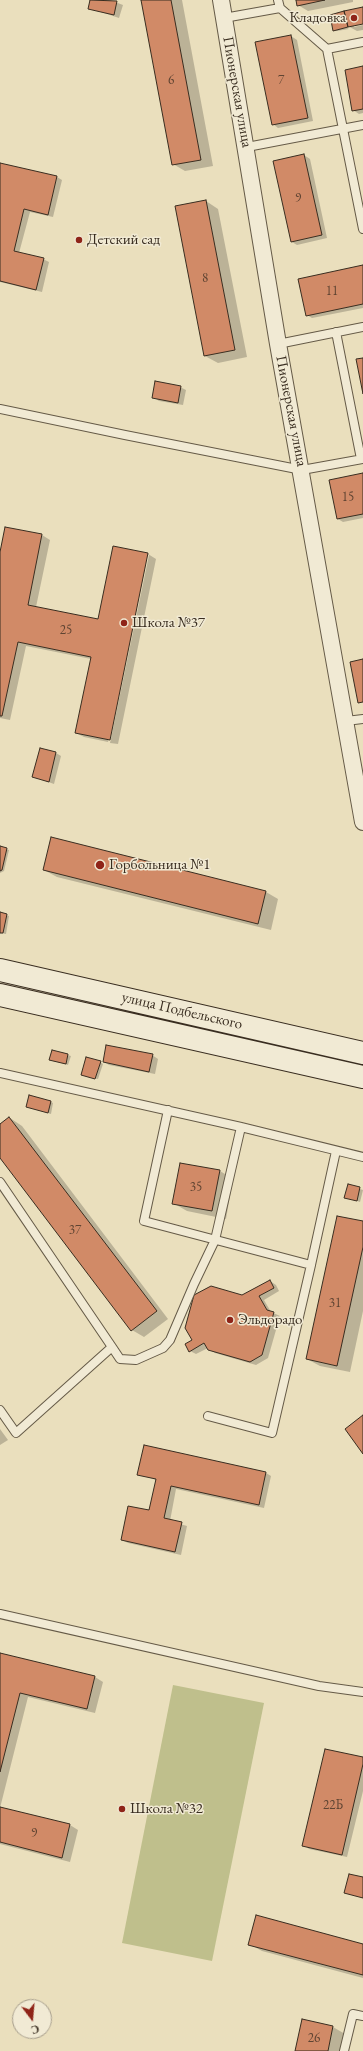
<!DOCTYPE html>
<html>
<head>
<meta charset="utf-8">
<style>
	body { margin:0 }
	#map { position:relative; width:363px; height:2051px; overflow:hidden; background:#eadfbd; font-family:"EB Garamond",serif }
	canvas { display:block }
	.north { position:absolute; left:12px; top:1999px; width:40px; height:40px; box-sizing:border-box; background:#f1ead4; border:1px solid #a79e8c; border-radius:50%; rotate:164deg; font-size:11px; font-weight:700; line-height:16px; text-align:center; color:#392d20 }
	.north::after { content:''; display:block; margin:auto; width:14px; height:18px; background:#8f2418; clip-path:polygon(50% 0,100% 100%,50% 72%,0 100%) }
</style>
</head>
<body>
<div id="map">
<canvas width="363" height="2051"></canvas>
<div class="north">С</div>
</div>
<script>
const ctx = document.querySelector('canvas').getContext('2d');
ctx.lineJoin = 'round';
function fill(path, color) { ctx.fillStyle = color; ctx.fill(path, 'evenodd'); }
const poly = rows => new Path2D(rows.map(r => 'M' + r).join(''));
function stroke(path, color, width, dash) { ctx.strokeStyle = color; ctx.lineWidth = width; ctx.lineCap = dash ? 'butt' : 'round'; ctx.setLineDash(dash || []); ctx.stroke(path); }
function drawText(font, color, halo, rows, align = 'center') {
  ctx.font = font + ' "EB Garamond",serif'; ctx.lineWidth = 3; ctx.setLineDash([]); ctx.textBaseline = 'middle'; ctx.strokeStyle = halo; ctx.fillStyle = color; for (const [text, x, y, turn = 0] of rows) {
    ctx.save(); ctx.translate(x, y); ctx.rotate((+turn || 0) * Math.PI / 180); ctx.textAlign = isNaN(turn) ? turn : align; if (halo) ctx.strokeText(text, 0, 0); ctx.fillText(text, 0, 0); ctx.restore();
  }
}
fill(poly([
	[173,1685,264,1703,212,1961,122,1943]
]), '#bfbf8c');
fill(poly([
	[91,0,110,0,123,5,119,18,89,8],
	[142,0,182,0,213,166,185,171,173,164],
	[297,0,353,0,353,2,308,11,298,5],
	[363,8,363,23,354,25,354,27,363,25,363,30,357,31,344,24,343,26,349,29,337,31,334,30],
	[291,36,297,40,313,121,278,128,273,124],
	[363,67,363,113,359,114,353,110],
	[304,155,310,159,327,238,297,245,292,242],
	[0,164,57,177,62,180,53,217,30,212,19,253,43,259,49,262,42,292,0,282],
	[206,201,218,209,247,357,218,363,205,356],
	[363,266,363,308,312,318,307,315],
	[180,387,186,390,183,405,159,401,153,397],
	[363,474,363,518,343,522,338,519],
	[42,535,50,540,36,607,99,620,114,547,148,554,156,559,118,744,110,743,149,555,147,555,108,742,84,737,76,733,91,659,26,646,10,720,0,718,0,557],
	[56,753,61,756,54,784,34,777],
	[52,839,266,892,278,899,271,930,57,877,44,870],
	[0,847,9,850,4,871,0,873],
	[0,913,9,916,6,934,0,933],
	[52,1051,71,1056,68,1065,53,1061],
	[152,1055,158,1059,155,1074,109,1065,104,1062],
	[100,1062,103,1064,98,1079,85,1076],
	[51,1102,53,1103,51,1114,27,1107],
	[10,1118,22,1126,168,1319,144,1337,132,1330,0,1156,0,1126],
	[220,1171,233,1179,226,1219,187,1211,173,1203],
	[348,1185,363,1190,360,1202,345,1197],
	[363,1222,363,1311,350,1372,320,1366,307,1359],
	[270,1281,276,1285,279,1291,264,1300,271,1312,280,1316,268,1358,256,1365,215,1353,208,1348,196,1354,190,1351,193,1340,243,1296],
	[0,1429,8,1440,0,1445],
	[266,1473,271,1476,264,1508,176,1489,170,1521,187,1526,181,1555,128,1543,122,1540,149,1511,156,1480,138,1474],
	[0,1654,95,1677,103,1682,95,1713,28,1697,0,1808,70,1825,78,1830,70,1862,0,1844],
	[363,1758,363,1791,347,1857,309,1849,304,1845],
	[249,1944,363,1945,363,1978,262,1951],
	[303,2020,333,2027,345,2034,342,2051,296,2051]
]), '#0003');
const building = poly([
	[90,0,117,1,114,15,88,9,90,0],
	[141,0,171,0,201,160,172,165,141,0],
	[296,0,325,0,297,6,296,0],
	[363,7,363,24,348,27,344,11,363,7],
	[344,11,348,27,333,31,330,15,344,11],
	[291,35,308,118,272,125,255,42,291,35],
	[363,66,363,109,352,111,345,70,363,66],
	[304,154,322,235,291,242,273,161,304,154],
	[0,163,57,176,48,215,24,209,14,251,44,258,36,290,0,281,0,163],
	[206,200,235,350,204,356,175,206,206,200],
	[363,265,363,304,306,316,298,279,363,265],
	[363,358,363,394,356,359,363,358],
	[155,381,181,386,178,403,152,398,155,381],
	[363,473,363,514,337,519,329,480,363,473],
	[5,527,42,534,28,605,98,619,113,546,148,553,110,740,75,733,91,657,18,642,2,716,0,716,0,552,5,527],
	[363,659,363,702,358,703,350,662,363,659],
	[40,748,56,752,49,782,32,777,40,748],
	[51,837,266,891,258,924,43,870,51,837],
	[0,846,7,848,2,870,0,871,0,846],
	[0,912,7,914,3,933,0,933,0,912],
	[106,1045,153,1054,149,1072,103,1062,106,1045],
	[52,1050,68,1054,66,1064,49,1060,52,1050],
	[86,1057,101,1061,95,1079,81,1075,86,1057],
	[29,1095,51,1101,48,1113,26,1107,29,1095],
	[9,1117,157,1311,131,1331,0,1158,0,1124,9,1117],
	[180,1163,220,1170,212,1211,172,1204,180,1163],
	[348,1184,360,1187,357,1201,344,1198,348,1184],
	[337,1216,363,1221,363,1247,337,1366,306,1359,337,1216],
	[270,1280,274,1288,259,1296,267,1310,274,1312,262,1355,250,1362,208,1350,204,1343,189,1352,185,1344,192,1340,185,1328,194,1295,211,1286,242,1295,270,1280],
	[363,1415,363,1454,345,1429,363,1415],
	[144,1445,266,1472,259,1505,171,1486,164,1518,182,1522,175,1552,121,1540,128,1506,149,1510,156,1479,137,1475,144,1445],
	[0,1653,95,1676,87,1709,20,1693,0,1772,0,1653],
	[325,1749,363,1757,363,1764,342,1855,302,1846,325,1749],
	[0,1807,70,1824,62,1858,0,1842,0,1807],
	[349,1874,363,1877,363,1898,344,1893,349,1874],
	[256,1915,363,1944,363,1975,248,1945,256,1915],
	[302,2019,333,2026,328,2051,295,2051,302,2019]
]);
fill(building, '#d18a67');
stroke(building, '#392d20', 1);
const service = poly([
	[278,0,280,8],
	[224,18,280,8,327,49,363,229],
	[327,49,363,42],
	[247,147,363,125],
	[336,332,361,459],
	[278,344,363,327],
	[0,409,125,435,302,470,363,459],
	[346,721,363,719],
	[0,1073,241,1127,363,1157],
	[168,1110,144,1221,311,1265,336,1151],
	[0,1182,112,1347],
	[0,1410,16,1433,112,1347,120,1359,136,1360,163,1348,170,1340,194,1284,215,1240,241,1127],
	[208,1416,272,1433,311,1265],
	[0,1614,319,1686,363,1692],
	[344,2051,353,2014,363,2016]
]);
const minor = poly([
	[221,0,278,344,363,822]
]);
const secondary = poly([
	[0,970,363,1053],
	[0,995,363,1077]
]);
stroke(service, '#655a47', 10);
stroke(minor, '#655a47', 18);
stroke(secondary, '#392d20', 24);
stroke(service, '#f1ead4', 8);
stroke(minor, '#f1ead4', 16);
stroke(secondary, '#f1ead4', 22);
for (const [x, y, r, color] of [
	[354,18,4,"#8f2418"],
	[79,240,4,"#8f2418"],
	[124,623,4,"#8f2418"],
	[100,865,5,"#8f2418"],
	[230,1320,4,"#8f2418"],
	[122,1809,4,"#8f2418"]
]) { const dot = new Path2D(); dot.arc(x, y, r, 0, 2 * Math.PI); ctx.fillStyle = color; ctx.fill(dot); stroke(dot, '#f1ead4', 1.5); }
drawText('13px', '#5f4432', null, [
	["6",171,80],
	["7",281,80],
	["9",298,198],
	["8",205,278],
	["11",332,291],
	["15",348,497],
	["25",66,630],
	["35",196,1187],
	["37",75,1230],
	["31",335,1303],
	["22Б",333,1805],
	["9",34,1833],
	["26",314,2038]
]);
drawText('15px', '#392d20', '#f1ead4', [
	["Кладовка",346,18,"right"],
	["Детский сад",87,240],
	["Школа №37",132,623],
	["Горбольница №1",109,865],
	["Эльдорадо",238,1320],
	["Школа №32",130,1809]
], 'left');
drawText('15px', '#392d20', '#f1ead4', [
	["Пионерская улица",237,92,80],
	["Пионерская улица",291,411,79],
	["улица Подбельского",182,1011,13]
]);
</script>
</body>
</html>
